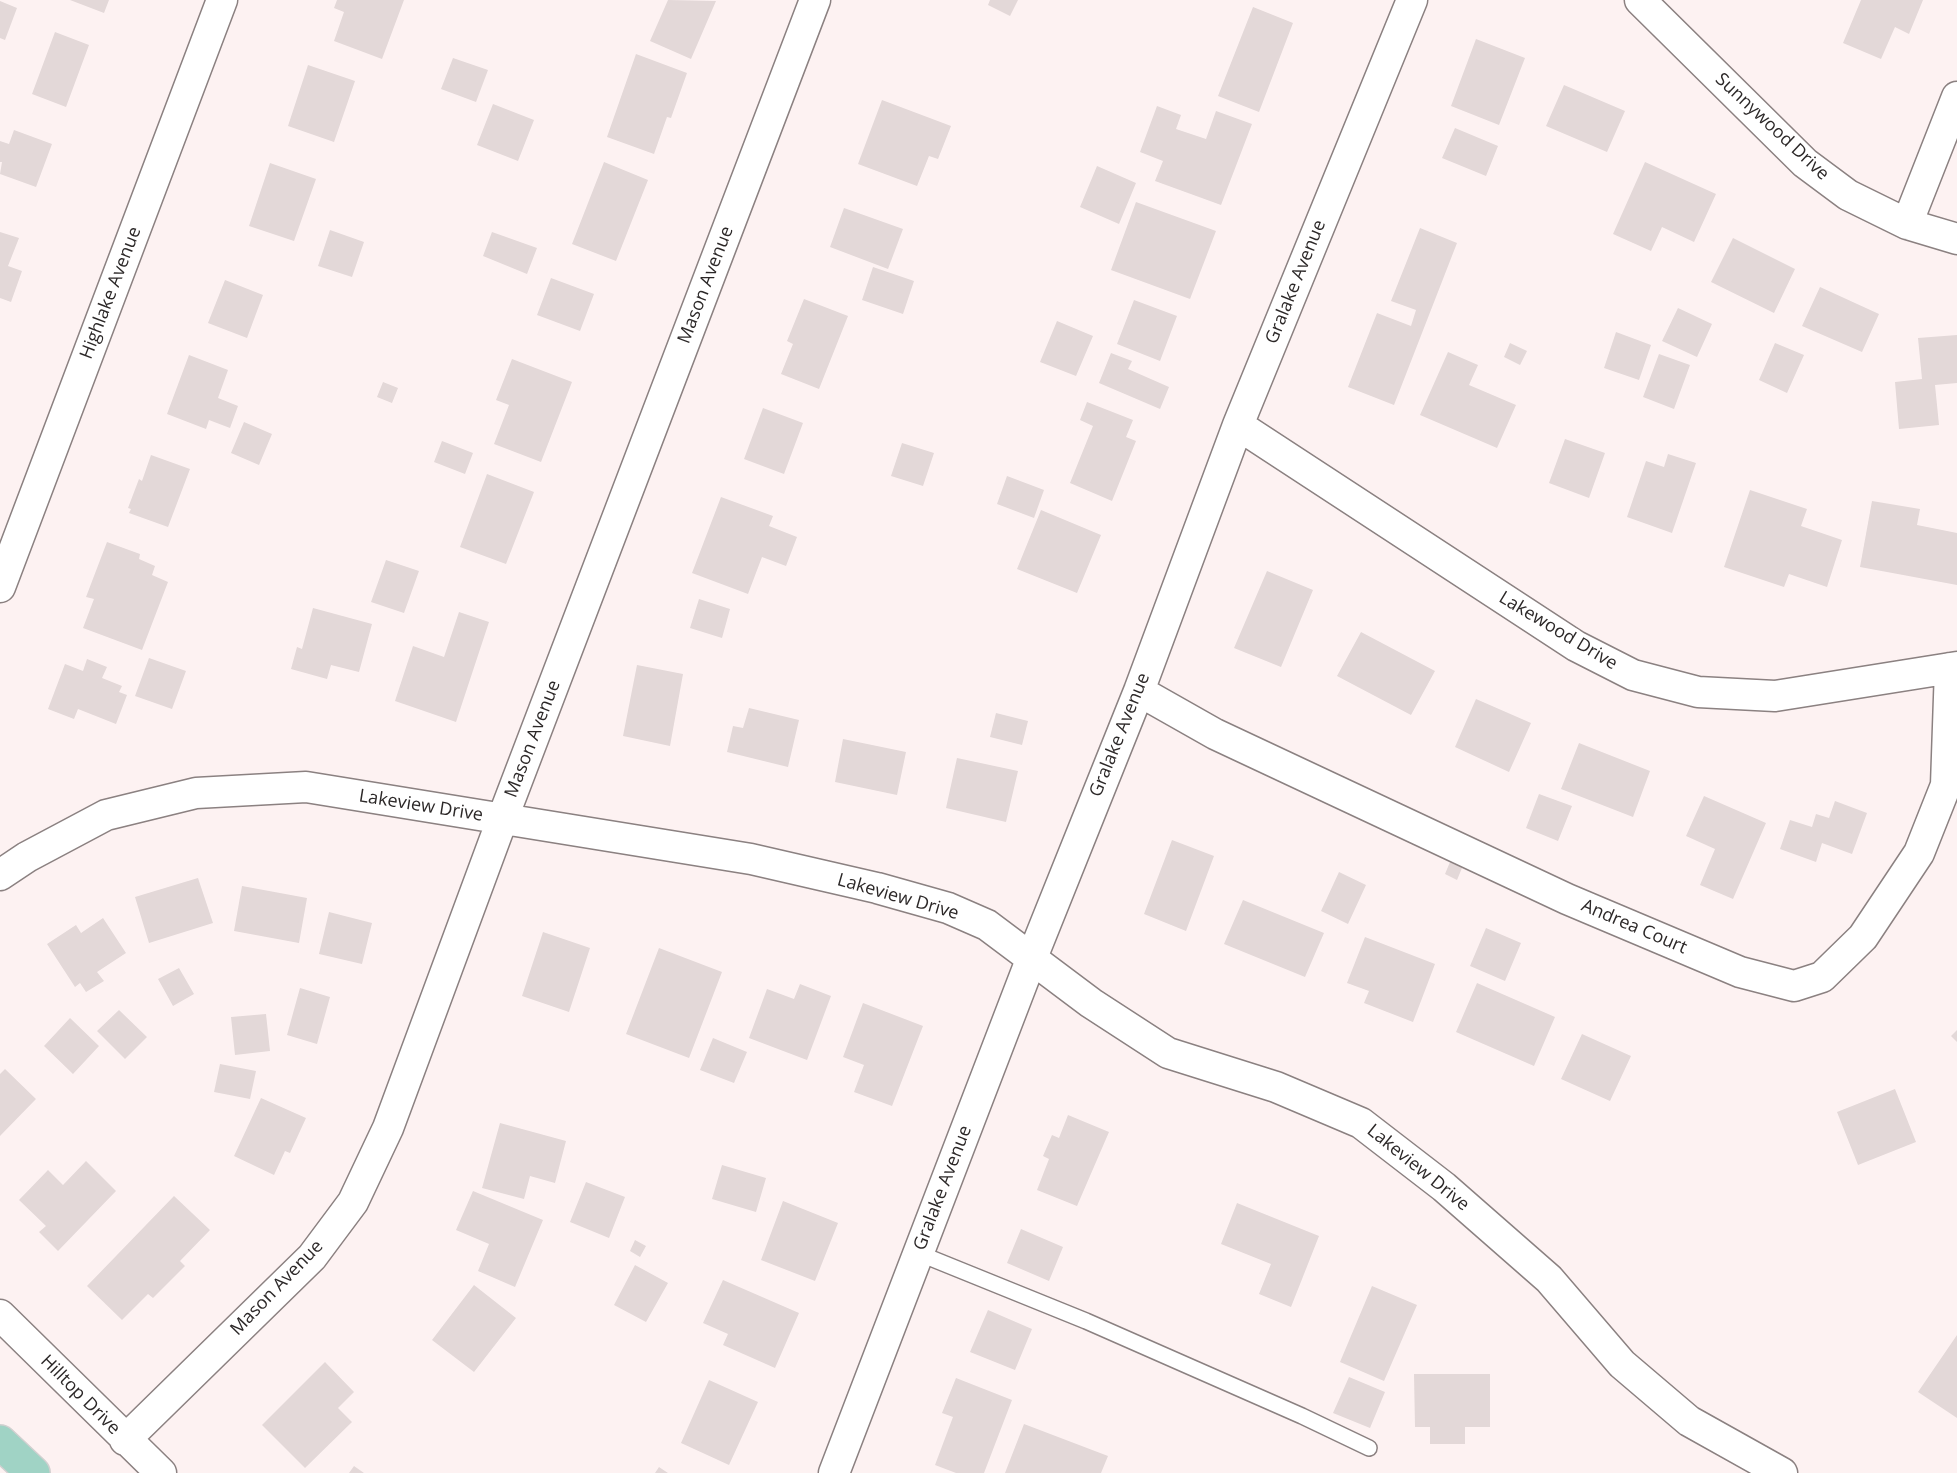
<!DOCTYPE html>
<html>
<head>
<meta charset="utf-8">
<style>
	body { margin:0 }
	canvas { display:block; background:#fdf2f2 }
</style>
</head>
<body>
<canvas width="1957" height="1473"></canvas>
<script>
const ctx = document.querySelector('canvas').getContext('2d');
ctx.lineJoin = 'round';
function fill(path, color) { ctx.fillStyle = color; ctx.fill(path, 'evenodd'); }
const poly = rows => new Path2D(rows.map(r => 'M' + r).join(''));
function stroke(path, color, width, dash) { ctx.strokeStyle = color; ctx.lineWidth = width; ctx.lineCap = dash ? 'butt' : 'round'; ctx.setLineDash(dash || []); ctx.stroke(path); }
function drawText(font, color, halo, rows, align = 'center') {
  ctx.font = font + ' "Open Sans",sans-serif'; ctx.lineWidth = 6; ctx.setLineDash([]); ctx.textBaseline = 'middle'; ctx.strokeStyle = halo; ctx.fillStyle = color; for (const [text, x, y, turn = 0] of rows) {
    ctx.save(); ctx.translate(x, y); ctx.rotate((+turn || 0) * Math.PI / 180); ctx.textAlign = isNaN(turn) ? turn : align; if (halo) ctx.strokeText(text, 0, 0); ctx.fillText(text, 0, 0); ctx.restore();
  }
}
fill(poly([
	[70,0,109,0,104,13],
	[337,0,404,0,382,59,334,41,344,12,334,8],
	[668,0,716,1,691,59,650,41],
	[990,0,1018,0,1010,16,988,5],
	[1861,0,1923,0,1909,34,1895,27,1881,59,1843,43],
	[0,1,17,8,5,40,0,38],
	[1253,7,1293,23,1259,112,1218,96],
	[55,32,89,45,66,107,32,94],
	[1476,39,1525,58,1499,125,1451,106],
	[636,54,687,73,671,118,667,117,654,154,607,137],
	[453,58,488,70,476,102,441,89],
	[308,65,355,81,334,142,288,126],
	[1564,85,1625,111,1607,152,1546,126],
	[882,100,951,126,938,159,929,156,917,186,858,164],
	[493,104,534,120,518,161,477,145],
	[1157,106,1181,115,1176,129,1206,139,1216,111,1252,124,1221,205,1155,181,1163,161,1140,152],
	[1455,128,1498,146,1486,176,1442,158],
	[14,130,52,144,36,187,0,174,2,162,0,162,0,141,9,144],
	[604,162,648,180,616,261,572,244],
	[1645,162,1716,194,1694,242,1662,227,1651,251,1613,234],
	[270,163,316,179,294,241,249,226],
	[1097,166,1136,183,1119,224,1080,207],
	[1136,202,1216,231,1190,299,1111,270],
	[844,208,903,229,888,269,830,247],
	[1420,228,1457,243,1394,405,1348,387,1377,313,1411,326,1416,310,1391,301],
	[330,230,364,242,352,277,318,266],
	[0,232,19,238,8,266,22,271,11,302,0,298],
	[492,232,537,248,527,274,483,256],
	[1733,238,1795,269,1774,313,1711,282],
	[873,267,914,281,903,314,862,300],
	[551,278,594,294,580,331,537,315],
	[225,280,263,295,247,338,208,323],
	[1820,287,1879,314,1862,352,1802,326],
	[804,299,848,316,819,389,781,374,793,344,787,341],
	[1134,300,1177,316,1160,361,1117,344],
	[1678,308,1712,324,1697,357,1662,341],
	[1057,321,1093,336,1076,376,1040,362],
	[1616,332,1651,345,1639,380,1604,368],
	[1957,335,1957,383,1935,385,1939,425,1899,429,1895,382,1922,379,1918,338],
	[1510,343,1527,351,1520,365,1504,357],
	[1775,343,1804,355,1787,393,1759,380],
	[1448,352,1478,365,1469,385,1516,405,1497,448,1420,415],
	[1111,353,1132,361,1128,369,1169,387,1160,409,1099,383],
	[1659,354,1690,365,1674,409,1643,397],
	[189,355,228,370,218,398,238,406,230,428,209,420,206,429,167,414],
	[512,359,572,382,541,462,494,444,509,405,496,400],
	[383,382,398,388,392,403,377,397],
	[1087,402,1133,420,1126,437,1136,441,1112,501,1070,483,1093,426,1080,420],
	[763,408,803,423,784,474,744,459],
	[244,422,272,434,259,465,231,453],
	[1565,439,1605,453,1589,498,1549,483],
	[442,441,473,453,465,474,434,462],
	[902,443,934,453,923,486,891,476],
	[1668,454,1696,463,1672,533,1627,517,1646,461,1664,467],
	[151,455,190,469,168,527,129,513,131,509,128,508,139,479,142,481],
	[487,474,534,492,506,564,460,547],
	[1007,476,1044,490,1034,518,997,504],
	[1750,490,1807,509,1801,526,1842,540,1827,587,1789,574,1784,587,1724,567],
	[721,497,773,516,769,526,797,537,786,566,762,557,748,594,692,573],
	[1872,501,1920,509,1917,525,1957,533,1957,585,1860,567],
	[1041,510,1101,535,1077,593,1017,569],
	[107,542,140,554,139,559,155,566,152,575,168,582,142,650,83,628,94,599,86,597],
	[386,560,419,571,404,613,371,602],
	[1267,571,1313,590,1281,667,1234,648],
	[699,599,730,609,722,638,690,628],
	[313,608,372,624,359,672,331,665,327,679,291,669,297,647,302,649],
	[459,612,489,622,456,722,395,701,413,646,444,657],
	[1361,632,1435,671,1411,715,1337,676],
	[149,658,186,671,172,709,135,696],
	[87,659,107,667,102,678,122,686,119,692,127,695,116,724,78,709,74,719,48,709,65,664,83,671],
	[637,665,683,674,670,746,623,736],
	[1476,699,1531,723,1509,772,1455,747],
	[749,708,799,720,788,767,727,752,733,726,743,728],
	[996,713,1028,721,1022,745,990,737],
	[843,739,906,752,897,795,835,782],
	[1579,743,1650,771,1633,817,1561,789],
	[957,758,1018,771,1006,822,946,808],
	[1539,794,1572,806,1558,841,1526,828],
	[1704,796,1766,823,1733,899,1700,885,1715,849,1686,836],
	[1835,801,1867,813,1852,854,1822,843,1816,862,1780,849,1790,820,1812,827,1816,814,1829,818],
	[1172,840,1214,856,1186,931,1144,914],
	[1450,862,1462,868,1457,880,1445,874],
	[1339,872,1366,885,1348,924,1321,911],
	[198,878,213,923,149,943,135,897],
	[242,886,307,898,299,943,234,931],
	[1243,900,1324,933,1305,977,1224,944],
	[329,912,372,923,362,964,319,954],
	[103,918,126,953,97,972,104,981,86,992,80,983,75,987,47,944,76,925,81,933],
	[1486,928,1521,943,1505,981,1470,966],
	[543,932,590,948,569,1012,522,996],
	[1365,937,1435,964,1413,1022,1364,1003,1369,991,1347,983],
	[659,948,722,972,689,1058,626,1034],
	[179,968,194,994,173,1006,158,979],
	[1477,983,1555,1017,1534,1066,1456,1032],
	[800,984,831,996,807,1060,749,1038,767,989,794,999],
	[300,988,330,997,317,1044,287,1035],
	[863,1003,923,1026,892,1106,854,1092,864,1065,843,1057],
	[119,1010,147,1037,125,1059,97,1031],
	[266,1014,270,1051,235,1055,231,1017],
	[70,1018,99,1046,73,1074,44,1046],
	[1957,1030,1957,1042,1951,1036],
	[1582,1034,1631,1056,1610,1101,1561,1079],
	[713,1038,747,1052,734,1083,700,1070],
	[220,1064,256,1071,250,1099,214,1092],
	[5,1069,36,1099,0,1136,0,1074],
	[1895,1089,1916,1142,1858,1165,1837,1112],
	[261,1098,306,1118,290,1153,285,1151,274,1175,234,1156],
	[1068,1115,1109,1132,1077,1206,1037,1190,1049,1159,1043,1156,1052,1135,1059,1138],
	[500,1123,566,1141,555,1183,530,1176,524,1199,482,1188],
	[86,1161,116,1191,58,1251,39,1232,46,1226,19,1200,48,1170,63,1185],
	[722,1165,766,1178,756,1212,712,1199],
	[586,1182,625,1197,609,1238,570,1222],
	[473,1191,543,1220,515,1287,478,1271,489,1244,456,1230],
	[174,1196,210,1230,180,1261,185,1266,153,1298,148,1294,122,1320,87,1286],
	[783,1201,838,1223,815,1281,761,1260],
	[1237,1203,1319,1236,1291,1307,1259,1294,1271,1264,1221,1244],
	[1021,1229,1063,1247,1049,1281,1007,1263],
	[635,1240,646,1246,640,1257,630,1251],
	[635,1265,668,1283,646,1322,614,1305],
	[723,1280,799,1313,775,1368,723,1345,728,1334,703,1323],
	[474,1285,516,1318,474,1372,432,1340],
	[1372,1286,1417,1305,1384,1381,1340,1362],
	[988,1310,1032,1329,1015,1370,970,1352],
	[1957,1335,1957,1418,1918,1392],
	[325,1362,354,1392,338,1408,352,1422,305,1468,262,1425],
	[1414,1374,1490,1374,1490,1427,1465,1427,1465,1444,1430,1444,1430,1427,1415,1427],
	[1349,1377,1385,1392,1370,1428,1333,1413],
	[956,1378,1012,1400,984,1473,956,1473,935,1465,953,1417,942,1413],
	[709,1380,758,1402,729,1465,681,1443],
	[1024,1424,1108,1456,1101,1473,1005,1473],
	[354,1466,364,1473,349,1473],
	[659,1467,668,1473,655,1473]
]), '#e3d8d8');
const service = poly([
	[918,1253,1086,1321,1302,1416,1369,1448]
]);
const minor = poly([
	[1640,0,1805,163,1848,195,1907,224,1957,239],
	[1907,224,1957,97],
	[1238,425,1576,646,1633,675,1698,692,1775,696,1957,667],
	[0,587,222,0],
	[1139,691,1215,734,1567,899,1740,972,1794,986,1822,977,1863,937,1919,853,1946,785,1950,668],
	[0,875,27,857,106,815,196,793,306,787,751,859,877,888,948,908,987,925,1091,1003,1168,1053,1276,1087,1361,1123,1444,1187,1549,1279,1622,1364,1689,1421,1782,1473],
	[0,1315,161,1473],
	[125,1440,312,1257,353,1202,388,1128,502,820,815,0],
	[834,1473,1031,960,1139,691,1238,425,1412,0]
]);
const primary = poly([
	[0,1442,33,1473]
]);
stroke(service, '#8b8181', 18);
stroke(minor, '#8b8181', 33);
stroke(primary, '#d1d0d0', 36);
stroke(service, '#fff', 15);
stroke(minor, '#fff', 30);
stroke(primary, '#a0d3c5', 33);
drawText('18px', '#2c2828', '#fff', [
	["Sunnywood Drive",1772,127,43],
	["Gralake Avenue",1296,282,-68],
	["Mason Avenue",706,285,-69],
	["Highlake Avenue",111,293,-69],
	["Lakewood Drive",1558,631,31],
	["Gralake Avenue",1120,735,-68],
	["Mason Avenue",533,739,-69],
	["Lakeview Drive",421,806,9],
	["Lakeview Drive",898,897,16],
	["Andrea Court",1634,927,23],
	["Lakeview Drive",1418,1168,39],
	["Gralake Avenue",943,1188,-69],
	["Mason Avenue",277,1288,-46],
	["Hilltop Drive",80,1395,45]
]);
</script>
</body>
</html>
